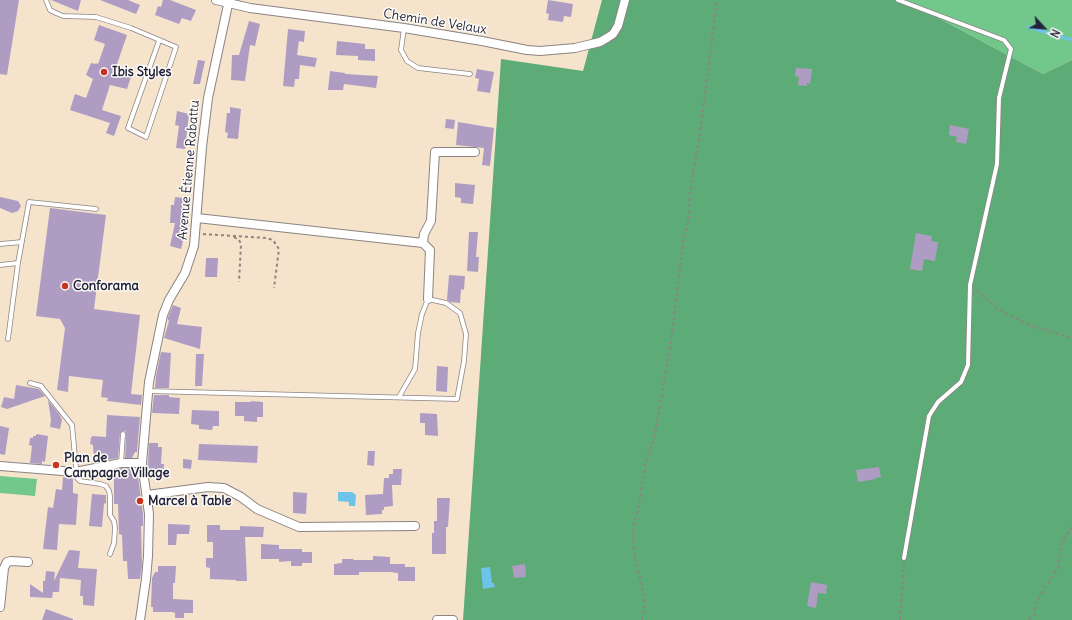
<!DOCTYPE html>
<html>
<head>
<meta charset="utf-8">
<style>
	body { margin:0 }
	#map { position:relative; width:1072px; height:620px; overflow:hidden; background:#f5e4cb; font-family:Delius,sans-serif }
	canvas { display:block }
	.north { position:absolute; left:1024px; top:8px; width:40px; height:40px; -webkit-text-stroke:3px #fdfcf7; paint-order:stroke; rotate:116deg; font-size:11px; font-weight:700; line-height:16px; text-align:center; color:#22223b }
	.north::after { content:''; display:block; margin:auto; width:14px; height:18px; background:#22223b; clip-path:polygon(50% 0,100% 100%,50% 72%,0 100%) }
</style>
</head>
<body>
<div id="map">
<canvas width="1072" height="620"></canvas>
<div class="north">N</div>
</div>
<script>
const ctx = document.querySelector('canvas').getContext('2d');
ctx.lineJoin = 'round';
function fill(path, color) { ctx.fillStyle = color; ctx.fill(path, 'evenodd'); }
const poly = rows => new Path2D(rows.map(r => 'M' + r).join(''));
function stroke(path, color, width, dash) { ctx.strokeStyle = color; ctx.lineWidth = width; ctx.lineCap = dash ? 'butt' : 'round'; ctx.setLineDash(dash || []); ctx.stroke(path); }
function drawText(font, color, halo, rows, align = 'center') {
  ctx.font = font + ' Delius,sans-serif'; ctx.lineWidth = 3; ctx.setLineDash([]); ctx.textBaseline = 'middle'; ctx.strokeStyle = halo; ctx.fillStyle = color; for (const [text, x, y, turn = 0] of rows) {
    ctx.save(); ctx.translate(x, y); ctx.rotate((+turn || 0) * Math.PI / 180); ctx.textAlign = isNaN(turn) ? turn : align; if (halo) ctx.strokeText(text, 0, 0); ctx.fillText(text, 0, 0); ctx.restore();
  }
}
fill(poly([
	[905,0,1072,0,1072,60,1043,74],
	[0,476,37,479,35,496,0,493]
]), '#72c78b');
fill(poly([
	[602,0,905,0,1043,74,1072,60,1072,620,463,620,501,59,583,71]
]), '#5dac77');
fill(poly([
	[338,492,352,492,356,495,355,506,349,506,349,502,338,501],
	[490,567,492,583,494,583,495,587,483,589,481,568]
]), '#6ec3eb');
stroke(poly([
	[1028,27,1072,40]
]), '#6ec3eb', 3);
fill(poly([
	[0,0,19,0,7,75,0,74],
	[51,0,81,0,78,11],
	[100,0,128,0,140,5,136,14],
	[163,0,170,0,196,10,191,21,182,18,179,24,155,15,158,6,161,7],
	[548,0,573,4,571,17,564,16,563,22,548,20,549,14,546,13],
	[249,21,260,24,255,46,250,45,245,81,231,80,232,55,239,55],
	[99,25,127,35,115,70,127,73,126,75,131,77,127,89,110,85,102,110,121,116,114,136,106,133,110,123,70,110,75,94,86,98,93,79,86,75,91,63,95,64,96,63,98,64,105,44,94,40],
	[288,29,305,31,304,42,299,41,297,55,317,58,315,67,300,65,299,79,295,79,294,87,283,86],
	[337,41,365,44,365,49,375,49,375,61,358,60,358,56,336,55],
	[198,60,205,61,200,84,193,84],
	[796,68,812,69,810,84,807,83,807,86,798,85,799,77,795,76],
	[477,69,494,72,490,93,477,91,479,79,475,78],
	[330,71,345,73,345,74,378,76,376,88,344,84,343,90,328,90],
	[230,107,241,109,238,139,227,138,228,133,225,132,227,113,230,113],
	[177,111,189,114,185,149,176,148,179,126,175,125],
	[446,119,455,120,454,129,445,128],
	[458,122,494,128,490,166,482,165,484,148,456,145],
	[950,125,969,129,966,144,956,142,957,137,949,135],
	[455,183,475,185,473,204,461,203,461,198,455,197],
	[0,197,18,201,21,206,18,211,12,213,0,208],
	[175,197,183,198,181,221,188,222,181,249,170,246,175,223,170,223,171,205,174,205],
	[50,208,106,215,94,309,140,315,131,394,142,395,141,405,107,401,108,398,101,397,103,380,69,376,68,392,57,390,65,328,60,319,36,316],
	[469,232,478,232,476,257,479,257,478,272,467,271],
	[916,233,932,236,931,241,938,242,935,261,924,259,922,271,910,269],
	[206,258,218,258,217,277,205,277],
	[449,275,465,276,464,290,461,289,460,303,450,302,447,300],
	[173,305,181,308,177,324,202,327,200,349,164,338,169,321,168,320,168,317],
	[161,352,171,353,169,388,155,388,156,376],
	[196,354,204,354,202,386,195,386],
	[437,366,448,367,447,392,436,391],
	[16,385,39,389,45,396,7,409,1,407,4,397,14,399],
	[154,395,169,395,169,397,180,398,179,414,152,413],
	[48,400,60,415,62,420,60,429,50,427,51,420],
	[251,401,263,402,263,417,257,417,257,422,244,421,244,416,235,416,235,402,251,402],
	[192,410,219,411,219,426,213,426,212,430,199,429,199,425,191,424],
	[420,413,437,414,438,436,425,435,425,423,420,423],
	[107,415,140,417,137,452,135,452,132,458,125,458,126,434,125,431,123,431,120,434,118,458,106,460,94,460,93,445,90,444,91,438,92,436,106,437],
	[0,426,9,428,5,455,0,454],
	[36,434,48,436,45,462,42,461,42,464,30,463,32,446,29,445,30,438,33,438,33,436,36,436],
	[149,443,158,443,158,447,162,447,161,464,164,464,163,477,149,476,148,463],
	[199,444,258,446,257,463,198,460],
	[368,451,375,451,374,466,367,465],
	[183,459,192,460,191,469,183,468],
	[879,467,881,477,875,478,876,479,858,482,856,470],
	[122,468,137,469,143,514,143,526,141,526,142,566,140,579,128,579,127,561,123,561,122,535,119,534,118,504,114,504,114,479,118,469],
	[393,469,402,469,401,485,392,485,393,506,384,507,384,510,382,510,382,514,366,515,365,495,383,494,384,478,389,478,389,474,393,474],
	[63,477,72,478,72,479,73,479,73,493,78,494,76,525,59,524,57,550,43,549,48,507,53,508,56,489,62,490],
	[293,492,307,493,306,514,293,513],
	[92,494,106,495,106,504,104,503,102,527,89,526],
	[437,498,450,498,448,527,446,527,446,554,432,554,432,533,434,533,434,521,437,521],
	[168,524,190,525,189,534,177,534,176,545,168,545],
	[207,525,220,525,220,530,240,530,240,526,264,527,263,537,245,537,247,581,236,581,236,580,210,579,210,568,206,567,206,558,213,558,213,542,207,542],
	[261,544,279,545,279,549,302,549,302,552,312,552,312,563,302,563,302,566,291,566,291,561,279,562,279,559,261,559],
	[69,550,80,551,78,568,97,569,94,606,83,605,83,596,80,596,81,580,60,578,59,592,53,592,52,598,30,597,30,584,43,593,43,581,45,581,46,571,55,572,54,581],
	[373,556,390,557,390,564,405,564,405,567,415,567,415,581,398,581,398,573,390,572,359,572,359,575,334,575,334,564,342,563,342,559,354,559,353,560,373,560],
	[525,564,526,577,514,578,512,566],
	[158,566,176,566,175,583,173,583,173,599,193,600,193,613,184,613,184,618,175,618,175,613,172,612,153,612,153,607,151,607,152,578,155,572,158,572],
	[811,582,827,585,826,594,818,593,816,608,807,606],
	[46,609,73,619,73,620,42,620]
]), '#af9cc3');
const service = poly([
	[46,0,50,10,56,13,63,16,96,17,131,28,176,47,146,137,128,128,159,41],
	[898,0,1004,40,1011,49,999,98,997,164,970,285,968,365,961,382,938,402,929,416,904,558],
	[404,28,401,50,407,61,418,68,470,74],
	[0,244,22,242],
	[0,265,18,263],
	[8,339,18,263,29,202,96,209],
	[30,383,41,386,72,425,77,478,80,481,100,484,106,486,109,491,110,496,110,515,114,521,115,528,114,543,110,554],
	[148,391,457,399,464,361,466,334,460,313,446,303,428,299,422,314,418,333,415,369,399,397],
	[121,463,123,434]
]);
const minor = poly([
	[216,0,250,8,404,28,482,41,527,50,540,51,575,48,600,42,607,38,613,34,618,26,625,0],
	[197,218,423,243],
	[428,299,430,250,423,243,424,234,431,221,435,152,475,152],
	[0,466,75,472,121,463,142,463],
	[147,495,208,487,224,488,241,497,257,509,299,527,415,526],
	[0,607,4,568,7,562,11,561,28,562],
	[140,620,146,579,148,556,149,514,142,463,149,382,163,315,169,300,185,273,194,246,202,147,208,98,229,0],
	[437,620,453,620]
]);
stroke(service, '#8c8383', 5.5);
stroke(minor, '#8c8383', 10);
stroke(poly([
	[203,234,266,238,273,240,279,249,274,288],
	[234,237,239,240,241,244,239,282],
	[977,291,997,308,1003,312,1029,325,1072,338],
	[642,620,645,599,634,553,633,529,639,505,646,459,654,439,670,348,683,244,688,222,690,192,700,133,717,0],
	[900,620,904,563],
	[1029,620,1034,615,1037,600,1058,568,1061,544,1072,527]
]), '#8c8383', 2, [3, 3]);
stroke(service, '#fff', 4);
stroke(minor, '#fff', 8);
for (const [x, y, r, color] of [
	[104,72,4,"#c8321e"],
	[65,286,4,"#c8321e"],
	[56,465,4,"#c8321e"],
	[140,501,4,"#c8321e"]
]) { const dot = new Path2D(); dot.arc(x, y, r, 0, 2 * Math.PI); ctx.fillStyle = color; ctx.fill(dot); stroke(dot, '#fdfcf7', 1.5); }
drawText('13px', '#22223b', '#fdfcf7', [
	["Chemin de Velaux",435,22,9],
	["Avenue Étienne Rabattu",189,170,-85]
]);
drawText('bold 13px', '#22223b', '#fdfcf7', [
	["Ibis Styles",112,72],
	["Conforama",73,286],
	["Plan de",64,458],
	["Campagne Village",64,473],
	["Marcel à Table",148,501]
], 'left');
</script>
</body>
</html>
